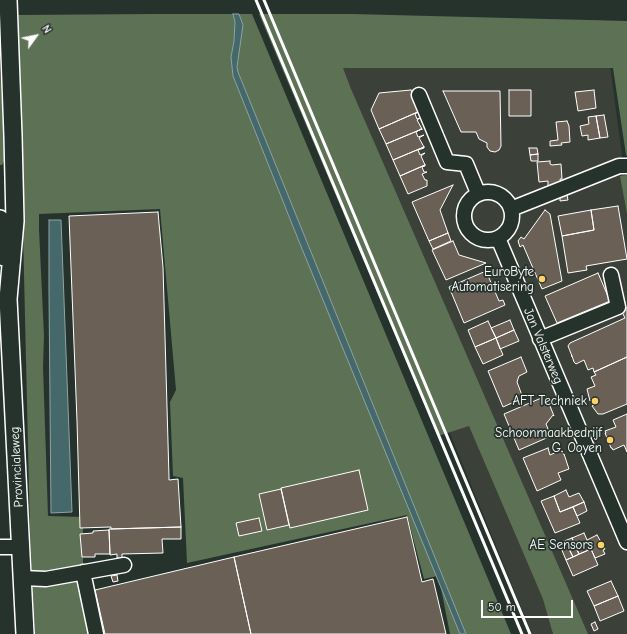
<!DOCTYPE html>
<html>
<head>
<meta charset="utf-8">
<style>
	body { margin:0 }
	#map { position:relative; width:627px; height:634px; overflow:hidden; background:#26332d; font-family:"Comic Neue",sans-serif }
	canvas { display:block }
	.north { position:absolute; left:16px; top:16px; width:40px; height:40px; -webkit-text-stroke:3px #26332d; paint-order:stroke; rotate:57deg; font-size:11px; font-weight:700; line-height:16px; text-align:center; color:#fff }
	.north::after { content:''; display:block; margin:auto; width:14px; height:18px; background:#fff; clip-path:polygon(50% 0,100% 100%,50% 72%,0 100%) }
	.scale { position:absolute; left:481px; top:600px; width:92px; height:18px; box-sizing:border-box; border:2px solid #fff; border-top:0; padding-left:5px; font-size:12px; line-height:14px; white-space:nowrap; color:#fff; -webkit-text-stroke:3px #26332d; paint-order:stroke }
</style>
</head>
<body>
<div id="map">
<canvas width="627" height="634"></canvas>
<div class="north">N</div>
<div class="scale">50 m</div>
</div>
<script>
const ctx = document.querySelector('canvas').getContext('2d');
ctx.lineJoin = 'round';
function fill(path, color) { ctx.fillStyle = color; ctx.fill(path, 'evenodd'); }
const poly = rows => new Path2D(rows.map(r => 'M' + r).join(''));
function stroke(path, color, width, dash) { ctx.strokeStyle = color; ctx.lineWidth = width; ctx.lineCap = dash ? 'butt' : 'round'; ctx.setLineDash(dash || []); ctx.stroke(path); }
function drawText(font, color, halo, rows, align = 'center') {
  ctx.font = font + ' "Comic Neue",sans-serif'; ctx.lineWidth = 3.5; ctx.setLineDash([]); ctx.textBaseline = 'middle'; ctx.strokeStyle = halo; ctx.fillStyle = color; for (const [text, x, y, turn = 0] of rows) {
    ctx.save(); ctx.translate(x, y); ctx.rotate((+turn || 0) * Math.PI / 180); ctx.textAlign = isNaN(turn) ? turn : align; if (halo) ctx.strokeText(text, 0, 0); ctx.fillText(text, 0, 0); ctx.restore();
  }
}
fill(poly([
	[280,18,604,20,627,193,627,634,532,634]
]), '#3b4039');
fill(poly([
	[154,14,233,14,235,22,234,41,231,57,233,76,298,239,437,576,424,579,407,515,187,563,183,478,173,476,170,402,176,390,160,209,39,214,39,229,44,336,43,367,48,516,83,517,83,597,92,634,35,634,30,533,18,15],
	[239,14,252,14,511,634,466,634,238,72,237,67,243,25],
	[259,14,352,14,627,21,627,156,626,155,613,68,343,68,351,89,588,634,553,634,543,599,469,426,438,436],
	[0,69,5,152,4,161,2,165,0,165],
	[627,175,627,214,620,176],
	[440,583,460,634,450,634]
]), '#5d7155');
const water = poly([
	[233,14,239,14,243,25,237,67,238,72,466,634,460,634,298,239,233,76,231,57,234,41,235,22,233,14],
	[49,220,61,220,72,512,51,513,49,291,49,220]
]);
fill(water, '#45686b');
stroke(water, '#8fa4a6', 1);
const building = poly([
	[411,90,420,111,379,129,371,110,379,93,411,90],
	[509,90,531,90,531,116,509,116,509,90],
	[594,90,596,108,578,111,575,92,594,90],
	[443,91,500,91,501,146,499,150,495,152,490,151,487,147,487,143,479,139,476,132,461,132,443,91],
	[420,111,415,114,417,119,422,117,417,120,422,129,386,144,379,129,420,111],
	[604,115,608,137,600,138,596,116,604,115],
	[596,116,600,138,588,140,588,135,582,136,580,126,589,124,588,117,596,116],
	[567,121,569,126,570,142,561,143,562,145,550,146,550,141,558,140,556,122,567,121],
	[421,129,416,132,418,137,424,135,419,138,424,147,393,160,386,144,422,129,422,130,421,129],
	[424,147,424,148,418,150,420,155,425,153,421,156,425,165,400,176,393,160,424,147],
	[529,148,537,148,538,154,530,155,529,148],
	[538,154,538,161,531,161,530,155,538,154],
	[550,161,550,164,552,165,561,164,562,179,560,179,561,184,548,188,548,181,539,182,537,162,550,161],
	[425,165,425,166,422,167,424,172,427,172,422,174,425,180,427,180,427,186,408,194,400,176,425,165],
	[453,185,440,210,448,233,429,241,412,202,453,185],
	[567,195,568,200,560,201,560,196,567,195],
	[618,206,627,259,586,266,587,270,568,273,562,236,594,230,591,210,618,206],
	[545,210,550,214,562,281,542,289,523,245,520,247,518,241,521,237,524,239,545,210],
	[591,210,594,230,562,236,558,216,591,210],
	[158,212,163,267,169,477,169,480,178,479,181,527,111,529,111,527,80,528,77,421,69,216,158,212],
	[448,233,451,241,433,249,429,241,448,233],
	[453,241,459,255,486,263,446,280,432,250,453,241],
	[486,271,499,301,503,300,505,305,464,323,449,287,486,271],
	[598,273,610,301,557,323,545,296,598,273],
	[627,308,627,357,594,372,593,368,588,370,584,360,576,364,574,362,572,356,571,356,572,356,568,346,570,343,625,318,621,310,627,308],
	[510,320,514,330,496,338,491,328,510,320],
	[488,321,496,338,475,347,468,330,488,321],
	[514,330,519,341,500,349,496,338,514,330],
	[496,338,503,355,483,364,475,347,496,338],
	[521,357,527,372,519,376,517,382,523,398,503,407,488,371,521,357],
	[627,357,627,404,603,414,598,414,592,406,594,405,591,400,590,401,587,389,595,386,591,377,596,375,594,372,627,357],
	[546,396,554,416,553,415,546,424,551,436,519,450,504,414,546,396],
	[627,414,627,452,624,445,613,450,612,448,611,448,605,433,606,433,605,431,616,427,613,420,627,414],
	[548,448,550,455,561,450,563,454,564,454,569,469,558,473,561,480,537,491,523,458,548,448],
	[359,470,368,510,290,528,281,488,359,470],
	[281,489,289,525,267,530,259,494,281,489],
	[566,490,569,497,579,493,584,502,560,512,554,496,566,490],
	[554,496,560,512,573,507,580,523,555,533,541,501,554,496],
	[584,502,587,511,577,516,573,507,584,502],
	[407,517,422,582,433,579,446,634,251,634,234,557,407,517],
	[259,518,262,531,239,536,236,523,259,518],
	[181,527,181,539,162,539,163,553,122,554,122,558,117,558,117,554,110,555,109,529,181,527],
	[109,530,110,554,95,554,95,557,82,557,80,534,93,533,93,531,109,530],
	[584,533,591,549,579,554,572,538,584,533],
	[597,535,605,549,603,550,605,554,595,558,587,540,597,535],
	[572,538,575,546,569,549,573,557,566,560,559,543,572,538],
	[575,546,579,554,573,557,569,549,575,546],
	[591,549,598,565,573,576,566,560,591,549],
	[234,557,251,634,105,634,95,590,234,557],
	[117,575,118,581,113,582,111,576,117,575],
	[611,581,618,596,594,606,587,591,611,581],
	[618,596,624,611,600,621,594,606,618,596],
	[595,622,598,629,594,631,591,624,595,622]
]);
fill(building, '#6b6056');
stroke(building, '#fff', 1);
const minor = poly([
	[419,95,447,162,466,164,478,193],
	'464 216a24 24 0 1 1 48 0a24 24 0 1 1-48 0Z',
	[511,209,619,166,627,166],
	[498,238,627,542],
	[540,339,618,307,611,275],
	[0,547,21,547],
	[83,572,96,634],
	[22,578,46,579,124,565]
]);
const major = poly([
	[8,0,13,136,15,221,8,299,25,634],
	[0,219,4,257]
]);
stroke(minor, '#fff', 17);
stroke(major, '#fff', 20);
stroke(minor, '#26332d', 14);
stroke(major, '#26332d', 17);
stroke(poly([
	[256,0,522,634],
	[264,0,530,634]
]), '#fff', 3);
for (const [x, y, r, color] of [
	[542,279,4,"#ffd166"],
	[595,401,4,"#ffd166"],
	[610,440,4,"#ffd166"],
	[601,545,4,"#ffd166"]
]) { const dot = new Path2D(); dot.arc(x, y, r, 0, 2 * Math.PI); ctx.fillStyle = color; ctx.fill(dot); stroke(dot, '#26332d', 1.5); }
drawText('13px', '#fff', '#26332d', [
	["EuroByte",534,272],
	["Automatisering",534,287],
	["AFT Techniek",587,401],
	["Schoonmaakbedrijf",602,433],
	["G. Ooyen",602,448],
	["AE Sensors",593,545]
], 'right');
drawText('13px', '#fff', '#26332d', [
	["Jan Valsterweg",543,346,67],
	["Provincialeweg",17,467,-93]
]);
</script>
</body>
</html>
